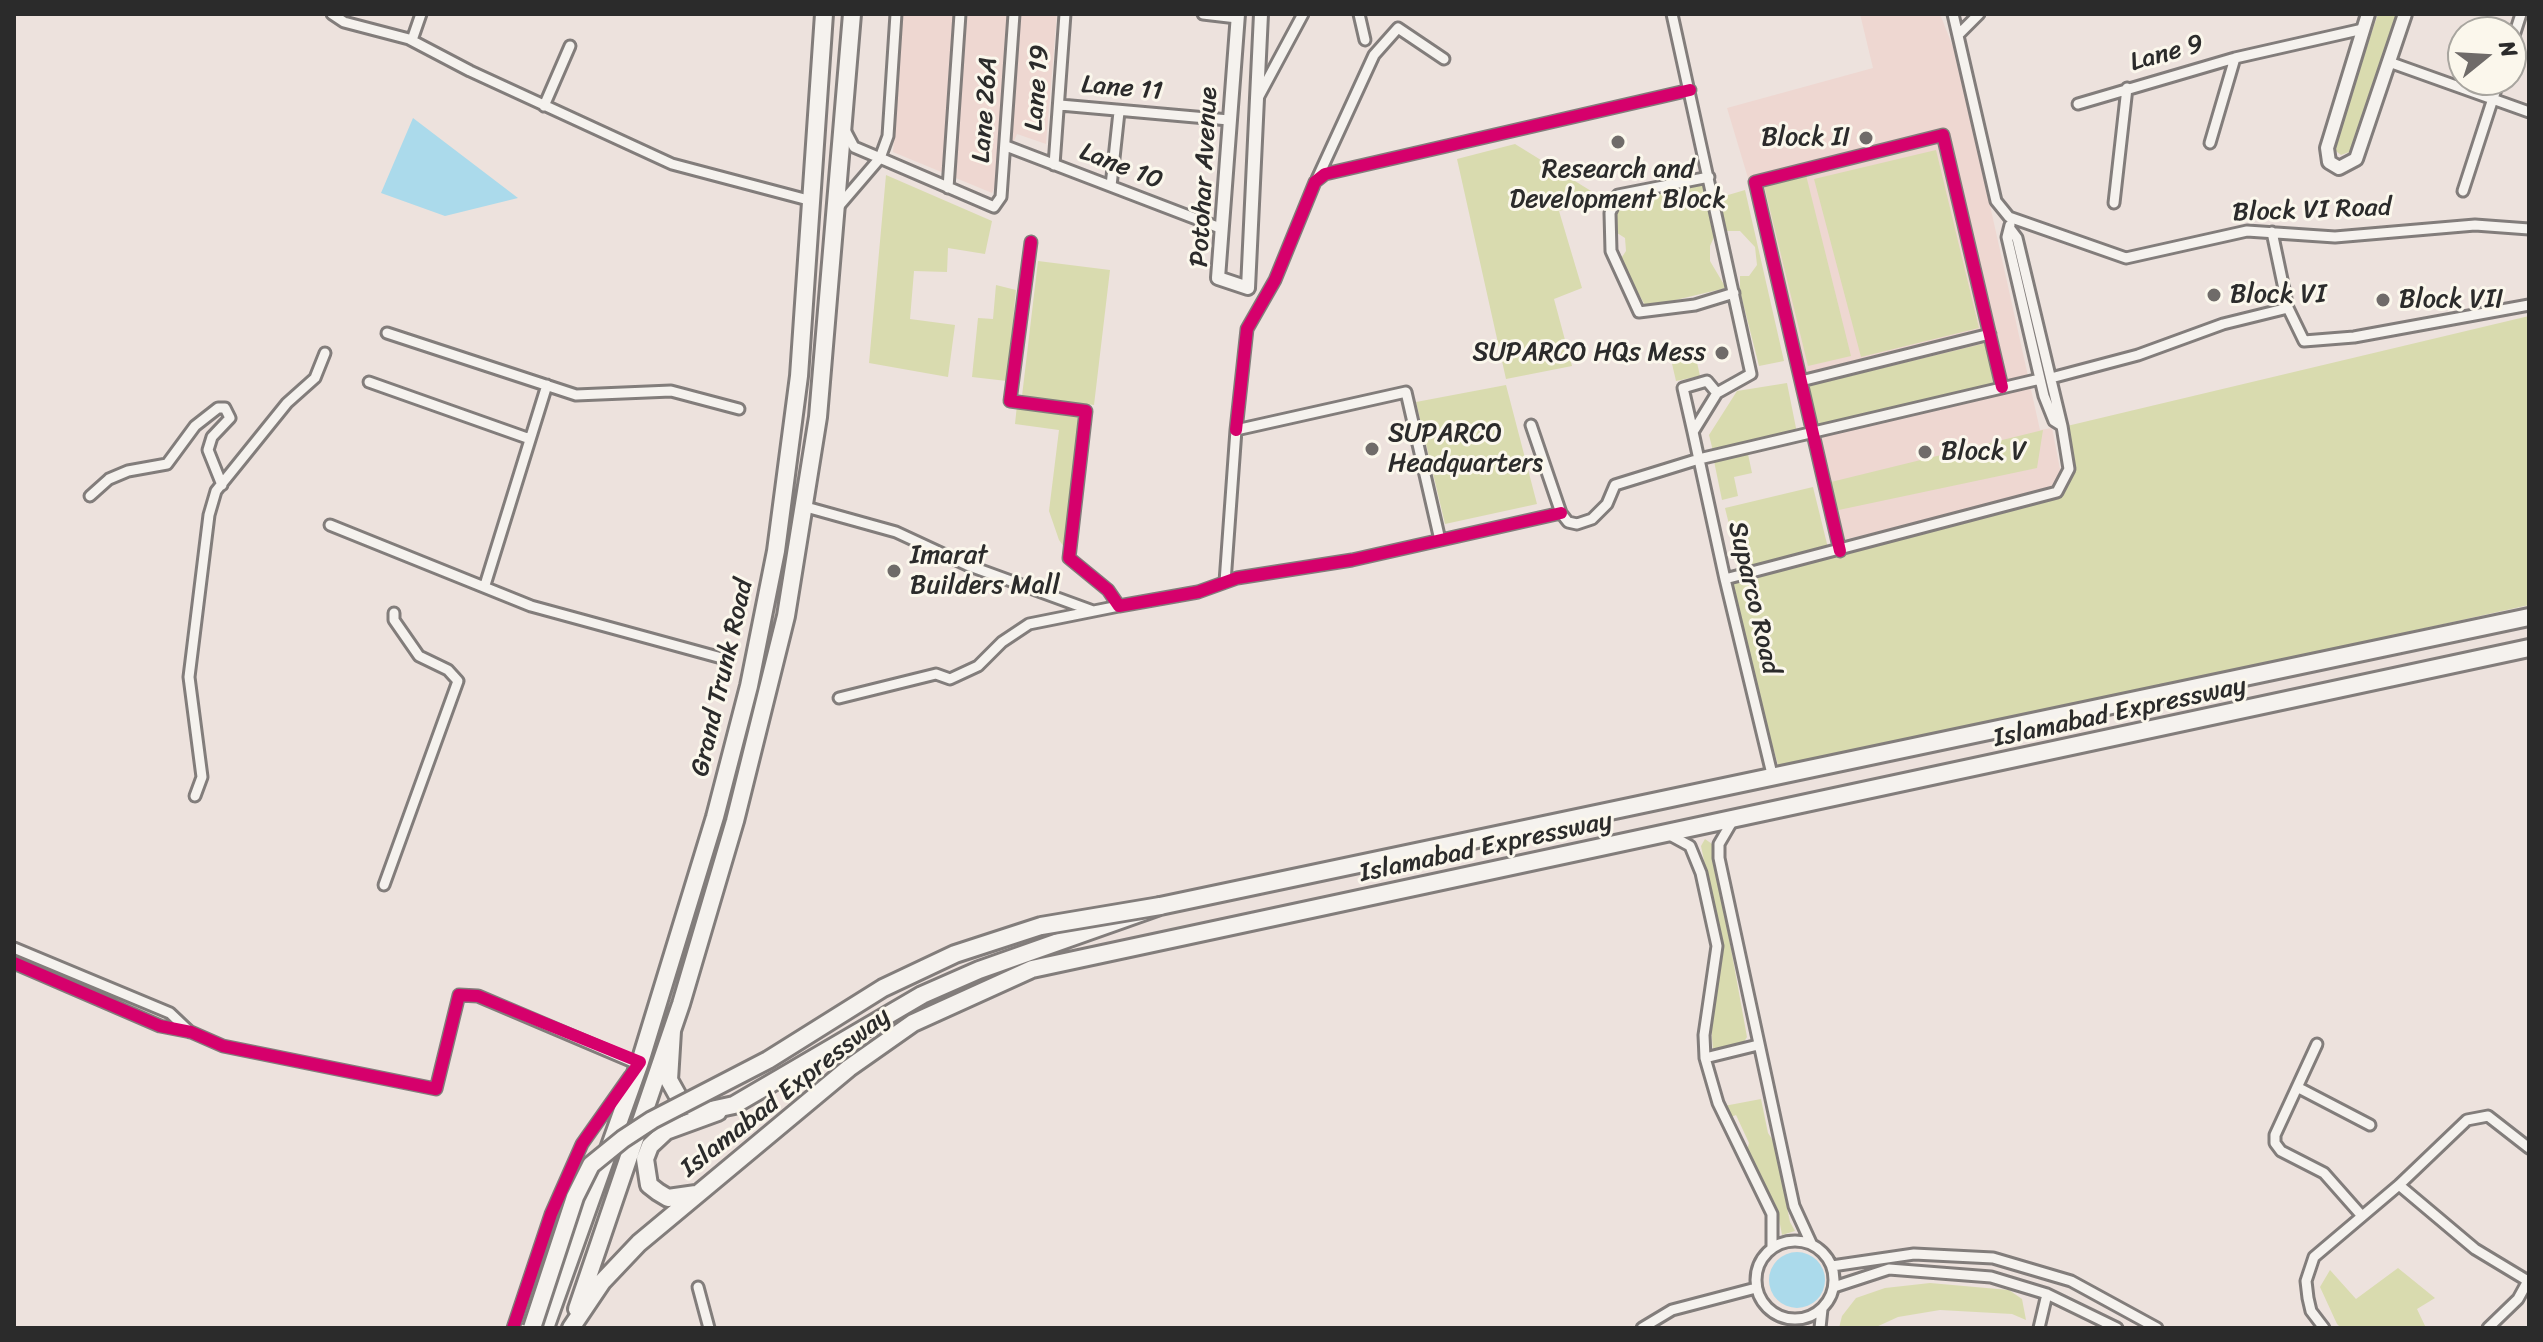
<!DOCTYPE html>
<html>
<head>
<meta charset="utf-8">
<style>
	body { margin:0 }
	#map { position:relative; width:2543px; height:1342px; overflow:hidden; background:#ede2dd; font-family:Sriracha,sans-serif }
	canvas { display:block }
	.frame { position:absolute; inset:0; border:16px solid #2b2b2b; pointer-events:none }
	.north { position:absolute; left:2447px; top:16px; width:80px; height:80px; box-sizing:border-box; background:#fbf7ec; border:2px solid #a8a59f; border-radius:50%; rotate:72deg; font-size:22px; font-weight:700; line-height:32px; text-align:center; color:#2b2b2b }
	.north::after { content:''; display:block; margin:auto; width:28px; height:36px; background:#6f6b69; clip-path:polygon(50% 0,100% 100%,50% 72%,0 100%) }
</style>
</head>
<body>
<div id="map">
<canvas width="2543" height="1342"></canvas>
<div class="frame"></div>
<div class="north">N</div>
</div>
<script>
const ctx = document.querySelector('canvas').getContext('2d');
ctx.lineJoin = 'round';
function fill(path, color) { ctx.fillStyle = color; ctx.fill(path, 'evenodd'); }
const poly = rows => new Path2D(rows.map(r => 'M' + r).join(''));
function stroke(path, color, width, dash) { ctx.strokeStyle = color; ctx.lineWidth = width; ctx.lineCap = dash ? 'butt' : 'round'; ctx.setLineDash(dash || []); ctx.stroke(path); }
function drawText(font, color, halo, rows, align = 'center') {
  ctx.font = font + ' Sriracha,sans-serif'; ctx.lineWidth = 6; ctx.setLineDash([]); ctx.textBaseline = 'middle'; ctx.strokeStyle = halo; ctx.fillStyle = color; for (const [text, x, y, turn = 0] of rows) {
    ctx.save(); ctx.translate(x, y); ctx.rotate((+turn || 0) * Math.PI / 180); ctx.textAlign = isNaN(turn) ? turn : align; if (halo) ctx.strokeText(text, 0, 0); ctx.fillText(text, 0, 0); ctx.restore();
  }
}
fill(poly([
	[903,14,1057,14,1046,144,1017,134,992,193,893,152],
	[1860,14,1940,14,1957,57,2040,430,2052,428,2061,474,2058,484,2047,490,1959,515,1841,540,1755,182,1751,188,1727,108,1873,68]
]), '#eed7d1');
fill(poly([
	[2378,14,2397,14,2352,151,2341,155,2332,148],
	[1515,144,1604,199,1559,211,1582,288,1554,299,1572,366,1506,379,1457,159],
	[1936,150,1979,328,1861,357,1814,179],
	[886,175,992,221,985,254,948,248,947,272,914,271,910,319,955,325,948,377,869,363],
	[1806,175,1851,356,1808,366,1764,185],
	[1704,184,1715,235,1710,246,1710,261,1726,288,1646,307,1620,260,1626,251,1625,238,1614,231,1619,203],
	[1745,190,1784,361,1759,366,1740,291,1740,276,1749,276,1757,265,1755,247,1740,231,1725,231,1718,198],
	[1038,261,1110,270,1094,405,1022,396],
	[996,285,1016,290,1007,381,972,377,978,318,993,319],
	[2529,316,2529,605,1780,772,1725,579,2063,493,2074,467,2067,426],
	[1986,343,1994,386,1818,427,1808,386],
	[1694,349,1700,376,1676,381,1670,355],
	[1787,383,1797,433,1713,451,1709,435,1737,391],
	[1506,385,1537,504,1445,524,1416,402],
	[1017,405,1082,415,1067,551,1059,540,1049,511,1059,430,1015,424],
	[2043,430,2037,468,1834,511,1831,482],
	[1748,454,1752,473,1734,477,1738,496,1722,500,1714,461],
	[1813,487,1828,548,1740,569,1725,508],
	[1705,839,1712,844,1747,1037,1744,1042,1713,1050,1711,1026,1723,953,1701,846],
	[1761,1099,1768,1133,1774,1142,1790,1222,1795,1231,1782,1235,1777,1208,1747,1151,1749,1143,1736,1115,1728,1118,1724,1106],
	[2398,1268,2435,1298,2417,1309,2426,1328,2341,1328,2337,1324,2320,1287,2330,1270,2356,1299],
	[1930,1283,2009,1290,2022,1299,2026,1320,2012,1314,1940,1310,1898,1317,1874,1328,1839,1328,1842,1316,1856,1298,1885,1288]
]), '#d9dbaf');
fill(poly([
	[413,118,518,198,445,216,381,193],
	'1769 1280a28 28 0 1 1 56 0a28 28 0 1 1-56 0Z'
]), '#abdaeb');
const street = poly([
	[332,14,344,22,409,39,470,71,672,164,812,201],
	[896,14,888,136,880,158,994,207,1001,197,1014,14],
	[1203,14,1237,18],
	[1359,14,1365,40],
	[1672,14,1751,374,1717,393],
	[1953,14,1996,201,2009,217,2126,258,2247,231,2335,237,2475,225,2529,229],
	[1958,35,1979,14],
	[412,40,421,14],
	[2511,45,2521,14],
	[2389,62,2529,112],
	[1259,96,1303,14],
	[2078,104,2235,58,2363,29],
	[1060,105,1229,120],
	[544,106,570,46],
	[2210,143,2235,58],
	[1006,146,1220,228],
	[1054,165,1065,14],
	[1709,177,1618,195,1610,213,1611,251,1639,312,1695,305,1734,293],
	[1317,179,1374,55,1398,28,1444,59],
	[1111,186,1119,112],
	[948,188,960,14],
	[2463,191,2499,80],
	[2114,203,2127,88],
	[838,207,880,158,854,147,845,130],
	[2010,225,2007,237,2044,396,2054,421,2062,426],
	[2272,232,2288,308],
	[1031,242,1010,401,1086,411,1069,558,1108,590,1119,606,1198,592,1237,578,1352,560,1561,513],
	[387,333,576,395,671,391,739,409],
	[2051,378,2138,355,2223,324,2288,308,2304,341,2354,337,2529,305],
	[1801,381,1990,334],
	[369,382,530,439],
	[1531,425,1561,513,1568,522,1577,524,1592,519,1607,504,1615,485,1699,459,2040,379],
	[1236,430,1247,329,1275,280,1315,182,1325,174,1690,90],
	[1693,432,1717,393,1707,381,1683,388,1693,432,1725,579,1772,774],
	[90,496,109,479,128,471,167,464,195,426,218,408,225,408,230,418,212,437,208,450,222,485],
	[806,507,896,532,967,565,1093,611],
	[330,525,531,606,718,657],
	[1840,551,1755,182,1943,135,2002,387],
	[1725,579,2057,492,2069,469,2062,426,2017,238,2011,230],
	[1225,582,1236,430,1406,392,1440,540],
	[485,585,547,385],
	[839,698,936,674,950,679,978,666,1002,642,1029,624,1119,606],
	[195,796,202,777,189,677,209,515,216,491,287,403,315,378,325,353],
	[1733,820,1719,844,1719,858,1794,1206,1811,1243],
	[1668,834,1690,846,1701,873,1717,946,1704,1035,1705,1058,1718,1103,1772,1214,1772,1247],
	[384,885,458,681,448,670,419,656,394,620,394,613],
	[14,948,170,1013,190,1032],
	[14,963,160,1026,191,1032,223,1046,436,1089,459,995,478,996,638,1064],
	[2317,1044,2275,1135,2275,1143,2281,1151,2324,1173,2362,1216],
	[1705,1058,1758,1045],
	[2297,1087,2370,1125],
	[2399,1185,2475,1249,2528,1281],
	'1756 1280a39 39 0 1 1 78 0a39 39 0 1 1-78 0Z',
	[1832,1266,1914,1254,1993,1258,2071,1281,2157,1328],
	[698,1287,709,1328],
	[1834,1287,1889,1269,1991,1277,2047,1294,2117,1328],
	[513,1328,551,1214,582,1144,630,1076],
	[1642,1328,1672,1310,1756,1288],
	[1820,1328,1822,1309],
	[2039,1328,2047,1294],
	[2324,1328,2311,1311,2308,1298,2306,1281,2314,1257,2399,1185,2467,1120,2488,1116,2529,1148],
	[2488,1328,2518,1299,2529,1279]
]);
const secondary = poly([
	[1238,14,1218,278,1248,288,1261,14],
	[2368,14,2327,148,2329,162,2339,168,2356,159,2405,14]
]);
const highway = poly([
	[672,1031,669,1080,679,1098,694,1108,711,1110,734,1105,922,995,979,970,1160,906,2529,617],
	[696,1194,668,1198,658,1192,649,1185,645,1159,650,1146,666,1131,718,1112],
	[577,1309,681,1004,735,821,786,616,818,417,852,14],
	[545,1328,640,1062,715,817,749,686,776,551,799,376,824,14],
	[571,1328,602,1282,639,1243,849,1068,913,1023,1032,969,2529,648]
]);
stroke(street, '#827d7b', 15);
stroke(secondary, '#827d7b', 18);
stroke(highway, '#827d7b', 22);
stroke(street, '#f5f2ee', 9);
stroke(secondary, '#f5f2ee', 12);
stroke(highway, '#f5f2ee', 16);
const highwayBridge = poly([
	[532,1328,575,1197,591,1165,623,1139,652,1120,768,1060,883,988,955,954,1041,926,1160,906]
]);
stroke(highwayBridge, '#827d7b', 22, []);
stroke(highwayBridge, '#f5f2ee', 16);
stroke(poly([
	[1031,242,1010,401,1086,411,1069,558,1108,590,1119,606,1198,592,1237,578,1352,560,1561,513],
	[1236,430,1247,329,1275,280,1315,182,1325,174,1690,90],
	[1840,551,1755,182,1943,135,2002,387],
	[14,963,160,1026,191,1032,223,1046,436,1089,459,995,478,996,640,1062,582,1144,551,1214,513,1328]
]), '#d6006c', 12);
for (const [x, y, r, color] of [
	[1866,138,8,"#6f6b69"],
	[1618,142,8,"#6f6b69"],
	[2214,295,8,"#6f6b69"],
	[2383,300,8,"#6f6b69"],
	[1722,353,8,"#6f6b69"],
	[1372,449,8,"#6f6b69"],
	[1925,452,8,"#6f6b69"],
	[894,571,8,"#6f6b69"]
]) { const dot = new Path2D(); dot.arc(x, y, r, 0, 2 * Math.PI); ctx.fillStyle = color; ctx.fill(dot); stroke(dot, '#fbf7ec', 3); }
drawText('26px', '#2b2b2b', '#fbf7ec', [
	["Lane 9",2167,54,-16],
	["Lane 19",1038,88,-86],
	["Lane 11",1122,89,5],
	["Lane 26A",986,110,-86],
	["Lane 10",1121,167,21],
	["Potohar Avenue",1205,177,-87],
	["Block VI Road",2312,211,-2],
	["Suparco Road",1753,598,77],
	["Grand Trunk Road",723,678,-77],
	["Islamabad Expressway",2120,713,-12],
	["Islamabad Expressway",1486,848,-12],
	["Islamabad Expressway",786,1093,-38]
]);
drawText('26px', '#2b2b2b', '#fbf7ec', [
	["Block II",1850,138,"right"],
	["Research and",1618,170,"center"],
	["Development Block",1618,200,"center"],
	["Block VI",2230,295],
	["Block VII",2399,300],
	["SUPARCO HQs Mess",1706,353,"right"],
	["SUPARCO",1388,434],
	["Headquarters",1388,464],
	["Block V",1941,452],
	["Imarat",910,556],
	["Builders Mall",910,586]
], 'left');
</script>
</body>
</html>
